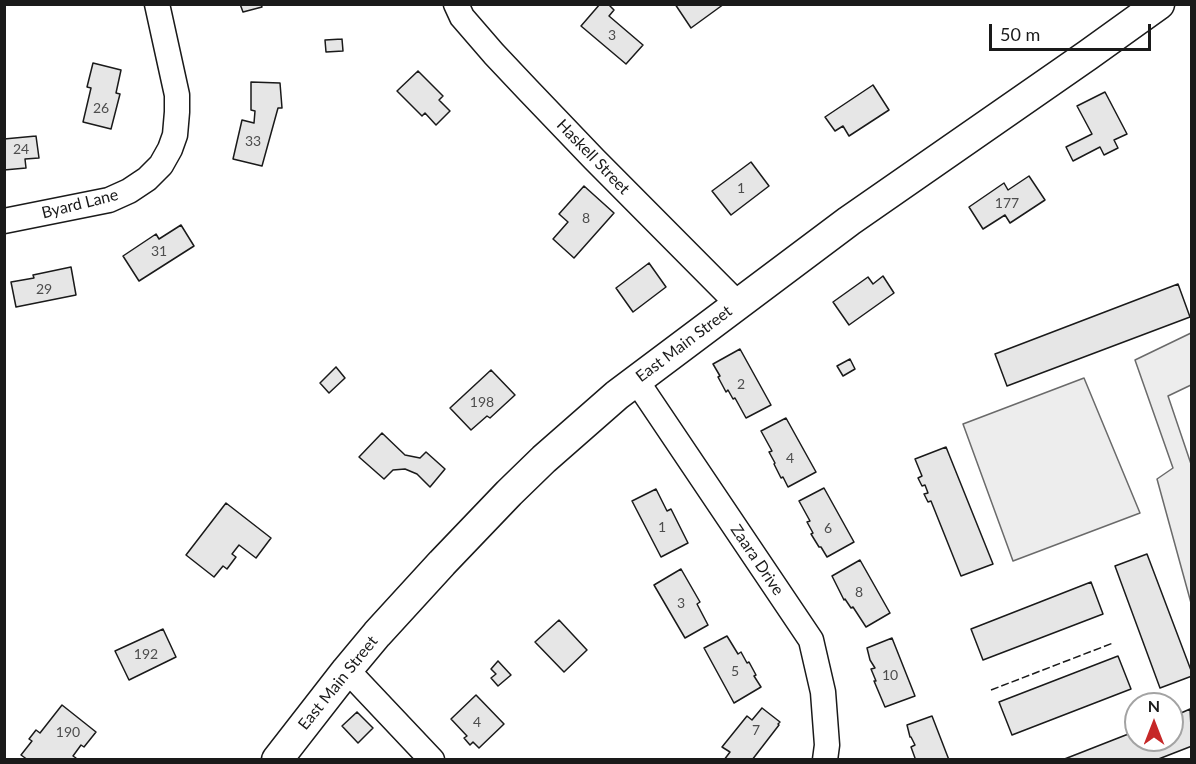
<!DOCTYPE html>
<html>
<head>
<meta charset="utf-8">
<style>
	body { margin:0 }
	#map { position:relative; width:1196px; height:764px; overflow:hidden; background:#fff; font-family:Lato,sans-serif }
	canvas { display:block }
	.frame { position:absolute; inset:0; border:6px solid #1a1a1a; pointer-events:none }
	.north { position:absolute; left:1124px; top:692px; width:60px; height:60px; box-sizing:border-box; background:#fff; border:2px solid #a3a3a3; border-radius:50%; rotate:0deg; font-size:16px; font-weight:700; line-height:24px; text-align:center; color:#1a1a1a }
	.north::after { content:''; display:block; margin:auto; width:21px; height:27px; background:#c62828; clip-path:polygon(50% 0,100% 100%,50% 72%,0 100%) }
	.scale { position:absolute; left:989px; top:24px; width:162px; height:27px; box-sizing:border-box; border:3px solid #1a1a1a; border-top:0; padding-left:8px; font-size:18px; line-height:21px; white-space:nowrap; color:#1a1a1a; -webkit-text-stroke:4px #fff; paint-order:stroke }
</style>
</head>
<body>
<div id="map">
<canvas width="1196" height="764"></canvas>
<div class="frame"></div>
<div class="north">N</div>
<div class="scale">50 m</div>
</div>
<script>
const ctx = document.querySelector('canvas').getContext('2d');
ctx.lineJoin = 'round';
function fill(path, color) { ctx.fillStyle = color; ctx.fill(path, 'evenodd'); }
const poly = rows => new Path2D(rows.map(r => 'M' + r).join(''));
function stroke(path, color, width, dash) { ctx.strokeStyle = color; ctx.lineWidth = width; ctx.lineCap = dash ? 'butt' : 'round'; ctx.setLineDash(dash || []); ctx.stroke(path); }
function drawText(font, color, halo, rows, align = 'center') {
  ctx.font = font + ' Lato,sans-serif'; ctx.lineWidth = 4.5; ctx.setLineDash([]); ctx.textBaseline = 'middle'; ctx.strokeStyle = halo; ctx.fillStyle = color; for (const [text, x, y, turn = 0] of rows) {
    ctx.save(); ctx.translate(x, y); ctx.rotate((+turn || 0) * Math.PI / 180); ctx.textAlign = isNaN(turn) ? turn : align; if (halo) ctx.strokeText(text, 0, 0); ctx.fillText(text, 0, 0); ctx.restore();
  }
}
const built = poly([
	[1191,333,1191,385,1168,396,1191,464,1191,603,1157,479,1173,468,1135,360,1191,333],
	[1084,378,1140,513,1013,561,963,424,1084,378]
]);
fill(built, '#ededed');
stroke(built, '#6a6a6a', 1.5);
const building = poly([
	[240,4,261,4,262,7,243,12,240,4],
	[600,4,608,4,614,10,609,16,643,45,626,64,581,26,600,4],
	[675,4,724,4,691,28,675,4],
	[342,39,343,51,326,52,325,40,342,39],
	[93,63,121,70,116,93,120,94,111,129,83,122,91,88,87,87,93,63],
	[418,71,443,96,439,100,450,111,436,125,425,113,422,116,397,91,418,71],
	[251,82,280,83,282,108,278,108,262,166,233,159,242,120,254,123,255,111,251,110,251,82],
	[873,85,889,110,849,136,843,126,835,131,825,117,873,85],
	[1105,92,1127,134,1114,140,1118,148,1104,155,1100,147,1073,161,1066,147,1092,134,1077,106,1105,92],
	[36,136,39,158,25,159,26,168,4,170,4,139,36,136],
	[751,162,769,186,731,215,712,191,751,162],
	[1029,176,1045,200,1010,223,1005,215,983,229,969,207,1004,183,1008,190,1029,176],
	[584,186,614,213,574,258,553,239,568,222,559,214,584,186],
	[181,225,194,246,139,281,123,256,156,234,159,239,181,225],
	[649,263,666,287,633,312,616,288,649,263],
	[71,267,76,295,16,307,11,282,34,278,33,275,71,267],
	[883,276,894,293,849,325,833,302,868,277,873,284,883,276],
	[1178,284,1190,317,1007,386,995,354,1178,284],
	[740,349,771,405,746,418,735,398,733,399,728,390,726,392,718,377,720,376,713,364,740,349],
	[850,359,855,369,843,376,837,366,850,359],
	[336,367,345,378,329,393,320,383,336,367],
	[491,370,515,395,490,418,487,416,471,430,450,408,491,370],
	[786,418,816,472,788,487,783,477,781,478,774,464,775,463,769,452,772,451,761,431,786,418],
	[382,433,405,455,420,458,426,452,445,469,430,487,417,474,405,469,393,470,384,479,359,457,382,433],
	[946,447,993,564,961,576,931,501,928,502,924,494,928,493,925,485,922,486,918,478,922,476,915,459,946,447],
	[824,488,854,542,827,557,821,547,819,547,811,534,813,533,807,522,810,521,799,501,824,488],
	[656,489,667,511,671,509,688,543,661,557,632,501,656,489],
	[226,503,271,538,256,558,239,545,232,554,236,557,227,569,223,566,214,577,186,555,226,503],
	[1147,554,1192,673,1192,676,1160,688,1115,566,1147,554],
	[860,560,890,613,866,627,853,607,851,608,845,599,844,600,832,576,860,560],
	[681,569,700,602,697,604,708,625,685,638,654,585,681,569],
	[1091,582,1103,614,983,660,971,629,1091,582],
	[559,620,587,650,564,672,535,642,559,620],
	[163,629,176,657,129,680,115,651,163,629],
	[727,636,738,654,741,652,747,663,749,662,756,675,754,676,761,687,734,703,704,648,727,636],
	[892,638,915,696,885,707,874,681,876,681,871,669,875,668,870,660,867,648,892,638],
	[1118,656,1131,689,1012,735,999,702,1118,656],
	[498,661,511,675,498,686,491,678,496,674,491,669,498,661],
	[476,695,504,724,479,748,473,742,470,745,464,738,467,736,451,719,476,695],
	[62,705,96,732,84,747,81,745,73,756,76,758,74,760,28,760,21,755,32,741,29,739,36,730,40,733,62,705],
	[762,708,780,722,778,724,779,725,752,760,724,760,730,752,722,747,747,716,752,720,762,708],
	[1190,709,1192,746,1156,760,1062,760,1136,731,1136,740,1172,740,1172,717,1190,709],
	[357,712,373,728,358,743,342,726,357,712],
	[932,716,949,760,914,760,915,758,911,747,915,745,911,737,910,737,907,725,932,716]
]);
fill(building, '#e6e6e6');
stroke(building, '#1a1a1a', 1.5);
const minor = poly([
	[456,4,462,17,494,54,527,89,594,159,738,304],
	[4,221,109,200,129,191,147,179,161,165,170,149,175,135,177,112,177,95,157,4],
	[636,380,811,640,823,692,827,745,825,760],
	[347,670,432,760]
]);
const major = poly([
	[277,760,347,670,377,634,442,563,509,493,544,459,617,395,849,221,1088,55,1159,4]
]);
stroke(minor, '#1a1a1a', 27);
stroke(major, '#1a1a1a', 33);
stroke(minor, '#fff', 24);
stroke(major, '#fff', 30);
stroke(poly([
	[991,690,1113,643]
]), '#1a1a1a', 1.5, [8, 3]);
drawText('14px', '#4d4d4d', null, [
	["3",612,35],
	["26",101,108],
	["33",253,141],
	["24",21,149],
	["1",741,188],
	["177",1007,203],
	["8",586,218],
	["31",159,251],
	["29",44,289],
	["2",741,384],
	["198",482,402],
	["4",790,458],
	["1",662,527],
	["6",828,528],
	["8",859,592],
	["3",681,603],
	["192",146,654],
	["5",735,671],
	["10",890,675],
	["4",477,722],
	["7",756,730],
	["190",68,732]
]);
drawText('16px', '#1a1a1a', '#fff', [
	["Haskell Street",593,157,46],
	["Byard Lane",80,204,-14],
	["East Main Street",684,344,-37],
	["Zaara Drive",757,560,56],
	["East Main Street",338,683,-51]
]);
</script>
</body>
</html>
